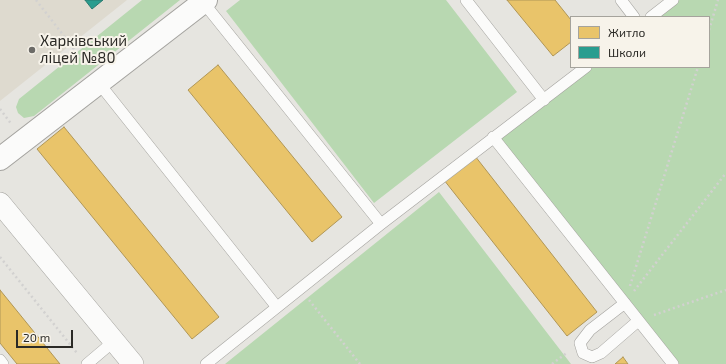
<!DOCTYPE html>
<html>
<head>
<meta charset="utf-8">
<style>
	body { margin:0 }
	#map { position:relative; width:726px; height:364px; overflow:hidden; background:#e6e5e0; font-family:"Exo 2",sans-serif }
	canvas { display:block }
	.legend { position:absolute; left:570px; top:16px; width:140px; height:52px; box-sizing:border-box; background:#f7f3ea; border:1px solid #a5a39c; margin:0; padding:5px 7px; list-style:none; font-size:12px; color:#2b2a26 }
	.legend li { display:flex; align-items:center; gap:8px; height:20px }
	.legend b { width:20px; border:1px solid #a5a39c }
	.scale { position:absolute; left:16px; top:330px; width:57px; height:18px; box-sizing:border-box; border:2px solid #2b2a26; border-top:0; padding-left:5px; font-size:12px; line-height:14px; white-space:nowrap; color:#2b2a26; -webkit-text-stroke:3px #f7f3ea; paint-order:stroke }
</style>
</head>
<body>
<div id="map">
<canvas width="726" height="364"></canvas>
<ul class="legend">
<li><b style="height:11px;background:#e9c46a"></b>Житло</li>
<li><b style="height:11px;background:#2a9d8f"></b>Школи</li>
</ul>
<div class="scale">20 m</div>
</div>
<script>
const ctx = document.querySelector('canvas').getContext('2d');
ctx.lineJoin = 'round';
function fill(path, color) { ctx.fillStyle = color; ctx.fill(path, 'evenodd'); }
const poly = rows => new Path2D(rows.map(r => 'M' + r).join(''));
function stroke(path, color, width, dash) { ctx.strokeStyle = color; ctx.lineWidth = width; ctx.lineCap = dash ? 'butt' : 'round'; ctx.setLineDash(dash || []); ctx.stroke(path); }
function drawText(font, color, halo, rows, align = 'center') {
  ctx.font = font + ' "Exo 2",sans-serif'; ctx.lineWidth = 4; ctx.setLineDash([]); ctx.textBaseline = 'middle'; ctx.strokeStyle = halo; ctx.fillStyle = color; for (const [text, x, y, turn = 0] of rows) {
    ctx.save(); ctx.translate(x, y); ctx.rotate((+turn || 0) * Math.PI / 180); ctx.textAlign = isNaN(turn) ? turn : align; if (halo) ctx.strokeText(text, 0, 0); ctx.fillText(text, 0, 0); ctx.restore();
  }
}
fill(poly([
	[0,0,127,0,0,101]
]), '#dedacf');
fill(poly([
	[142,0,180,0,34,116,24,118,18,113,16,107,19,99],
	[240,0,446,0,517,92,374,203,226,11],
	[673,0,726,0,726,364,674,364,493,137,586,67,709,67,709,17,651,17],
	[439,192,571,364,225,364]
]), '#b8d8b1');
const homes = poly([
	[507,0,555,0,571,20,571,42,553,56,507,0],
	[218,65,342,217,312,242,188,90,218,65],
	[64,127,219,317,192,339,37,149,64,127],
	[475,156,597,312,567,336,444,180,475,156],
	[0,290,60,364,17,364,0,343,0,290],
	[623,357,628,364,615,364,623,357]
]);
fill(homes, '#e9c46a');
stroke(homes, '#b09656', 1);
const schools = poly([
	[85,0,103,0,92,9,85,0]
]);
fill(schools, '#2a9d8f');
stroke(schools, '#2a7a70', 1);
const service = poly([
	[466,0,544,100],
	[621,0,634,17],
	[203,2,381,224],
	[651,17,673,0],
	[98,82,276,306],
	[493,137,673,364],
	[625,303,590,330,580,343,583,353,592,357,601,353,638,321],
	[0,360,3,364],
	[87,364,113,342],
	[206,364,381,224,586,67]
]);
const minor = poly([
	[0,203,133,364]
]);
const tertiary = poly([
	[0,159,206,0]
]);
stroke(service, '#a4a39f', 12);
stroke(minor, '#a4a39f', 22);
stroke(tertiary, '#a4a39f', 24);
stroke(poly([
	[36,0,88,67],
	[709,30,718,0],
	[0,109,12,125],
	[0,257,77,353],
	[630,286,698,67],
	[634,291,726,173],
	[309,300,360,364],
	[654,315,726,290],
	[552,364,568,352]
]), '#d2d1d0', 2.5, [2, 3]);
stroke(service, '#fbfbfa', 11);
stroke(minor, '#fbfbfa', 21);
stroke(tertiary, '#fbfbfa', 22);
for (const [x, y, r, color] of [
	[32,50,4,"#6c6b67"]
]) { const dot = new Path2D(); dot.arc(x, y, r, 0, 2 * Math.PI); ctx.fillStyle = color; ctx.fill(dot); stroke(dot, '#f7f3ea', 1.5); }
drawText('15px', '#2b2a26', '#f7f3ea', [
	["Харківський",40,41],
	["ліцей №80",40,58]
], 'left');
</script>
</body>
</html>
